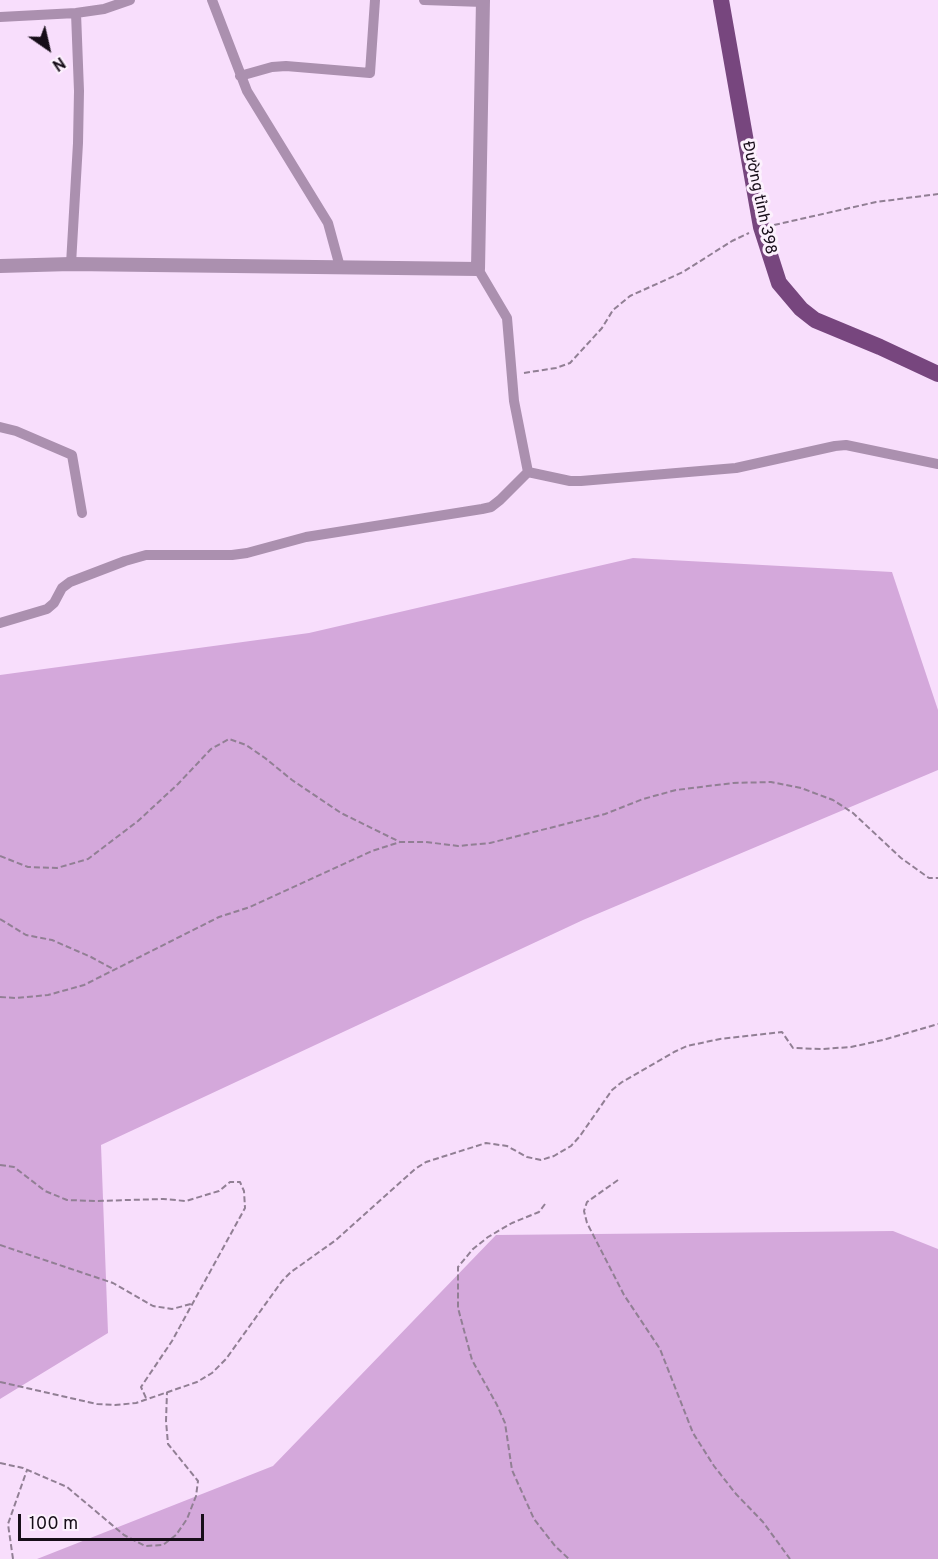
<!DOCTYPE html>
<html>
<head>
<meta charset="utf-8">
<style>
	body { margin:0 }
	#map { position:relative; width:938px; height:1559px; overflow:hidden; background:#f8defc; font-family:Overpass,sans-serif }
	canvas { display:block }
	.north { position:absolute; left:18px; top:18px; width:60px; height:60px; -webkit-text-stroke:4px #fcf1fd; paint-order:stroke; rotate:146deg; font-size:16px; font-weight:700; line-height:24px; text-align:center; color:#170e19 }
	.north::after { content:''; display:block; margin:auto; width:21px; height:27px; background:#170e19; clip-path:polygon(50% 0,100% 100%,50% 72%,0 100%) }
	.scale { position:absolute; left:18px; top:1514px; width:186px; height:27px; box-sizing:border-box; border:3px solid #170e19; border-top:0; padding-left:8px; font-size:18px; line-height:21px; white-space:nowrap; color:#170e19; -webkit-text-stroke:4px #fcf1fd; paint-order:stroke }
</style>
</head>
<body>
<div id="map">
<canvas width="938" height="1559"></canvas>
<div class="north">N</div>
<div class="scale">100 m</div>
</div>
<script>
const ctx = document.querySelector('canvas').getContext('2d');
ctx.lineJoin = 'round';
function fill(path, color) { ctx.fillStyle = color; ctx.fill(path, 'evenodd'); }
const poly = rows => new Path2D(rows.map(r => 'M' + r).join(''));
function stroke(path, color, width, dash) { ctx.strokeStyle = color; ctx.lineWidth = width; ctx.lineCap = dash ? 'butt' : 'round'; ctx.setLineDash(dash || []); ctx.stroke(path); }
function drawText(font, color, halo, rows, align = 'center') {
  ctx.font = font + ' Overpass,sans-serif'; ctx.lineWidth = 6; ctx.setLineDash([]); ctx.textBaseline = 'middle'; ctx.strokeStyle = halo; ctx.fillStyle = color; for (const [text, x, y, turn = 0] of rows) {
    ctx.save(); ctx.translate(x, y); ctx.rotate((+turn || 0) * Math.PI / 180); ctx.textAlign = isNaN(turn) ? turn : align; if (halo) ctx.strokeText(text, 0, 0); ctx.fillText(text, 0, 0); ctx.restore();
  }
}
fill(poly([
	[633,558,892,572,938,710,938,770,583,920,101,1145,108,1333,0,1399,0,675,309,633],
	[893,1231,938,1249,938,1559,37,1559,273,1466,496,1235]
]), '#d4a8db');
stroke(poly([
	[774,225,876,202,938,194],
	[524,373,556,368,570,363,602,328,613,310,630,296,683,272,732,241,749,233],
	[0,856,28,867,57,868,88,859,138,821,178,784,211,749,229,739,246,745,265,758,292,780,341,813,400,842],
	[0,919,26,935,52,940,91,957,115,970],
	[0,997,16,998,48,995,84,985,219,917,250,907,372,851,400,842,426,842,458,846,490,843,605,814,643,799,676,790,733,783,771,782,801,788,833,800,853,813,901,858,929,878,938,878],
	[0,1165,14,1167,45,1191,67,1200,95,1201,163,1199,186,1201,219,1191,230,1182,240,1182,244,1191,245,1208,172,1341,141,1387,146,1398],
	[618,1180,587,1202,584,1211,587,1223,624,1295,660,1349,693,1433,714,1466,736,1494,763,1522,790,1559],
	[545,1204,539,1212,512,1223,488,1237,473,1249,458,1267,458,1308,472,1360,497,1405,505,1423,512,1470,534,1519,555,1546,569,1559],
	[0,1245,113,1283,153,1306,172,1309,191,1304],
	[0,1382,97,1404,115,1405,136,1403,197,1382,212,1373,226,1359,282,1281,291,1272,336,1240,415,1169,426,1162,486,1143,507,1146,527,1157,541,1160,554,1156,571,1146,580,1136,612,1090,622,1082,674,1052,687,1046,720,1039,782,1032,793,1048,822,1049,851,1047,883,1040,938,1024],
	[0,1463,23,1468,67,1487,124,1535,145,1546,163,1545,176,1535,187,1519,196,1496,198,1481,168,1444,166,1421,167,1392],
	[13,1559,8,1524,27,1470]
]), '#917f94', 2, [6, 3]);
stroke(poly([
	[212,0,247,91,328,223,340,267],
	[424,0,483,2],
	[0,17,76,13,104,9,130,0],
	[240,76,272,67,286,66,370,73,375,0],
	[71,264,78,143,79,91,76,13],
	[478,269,507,318,514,401,528,472],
	[0,427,16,431,72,455,82,513],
	[528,472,570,481,581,481,736,468,835,446,846,445,938,464],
	[0,623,47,609,54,603,62,588,70,582,125,561,146,555,232,555,247,553,306,537,482,509,491,507,500,500,528,472]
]), '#ab90af', 10);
stroke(poly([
	[0,266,71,264,478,269,483,0]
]), '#ab90af', 14);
stroke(poly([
	[721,0,761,227,779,283,801,309,815,320,880,347,938,374]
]), '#77467e', 16);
drawText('16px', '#170e19', '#fcf1fd', [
	["Đường tỉnh 398",758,198,78]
]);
</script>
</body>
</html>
